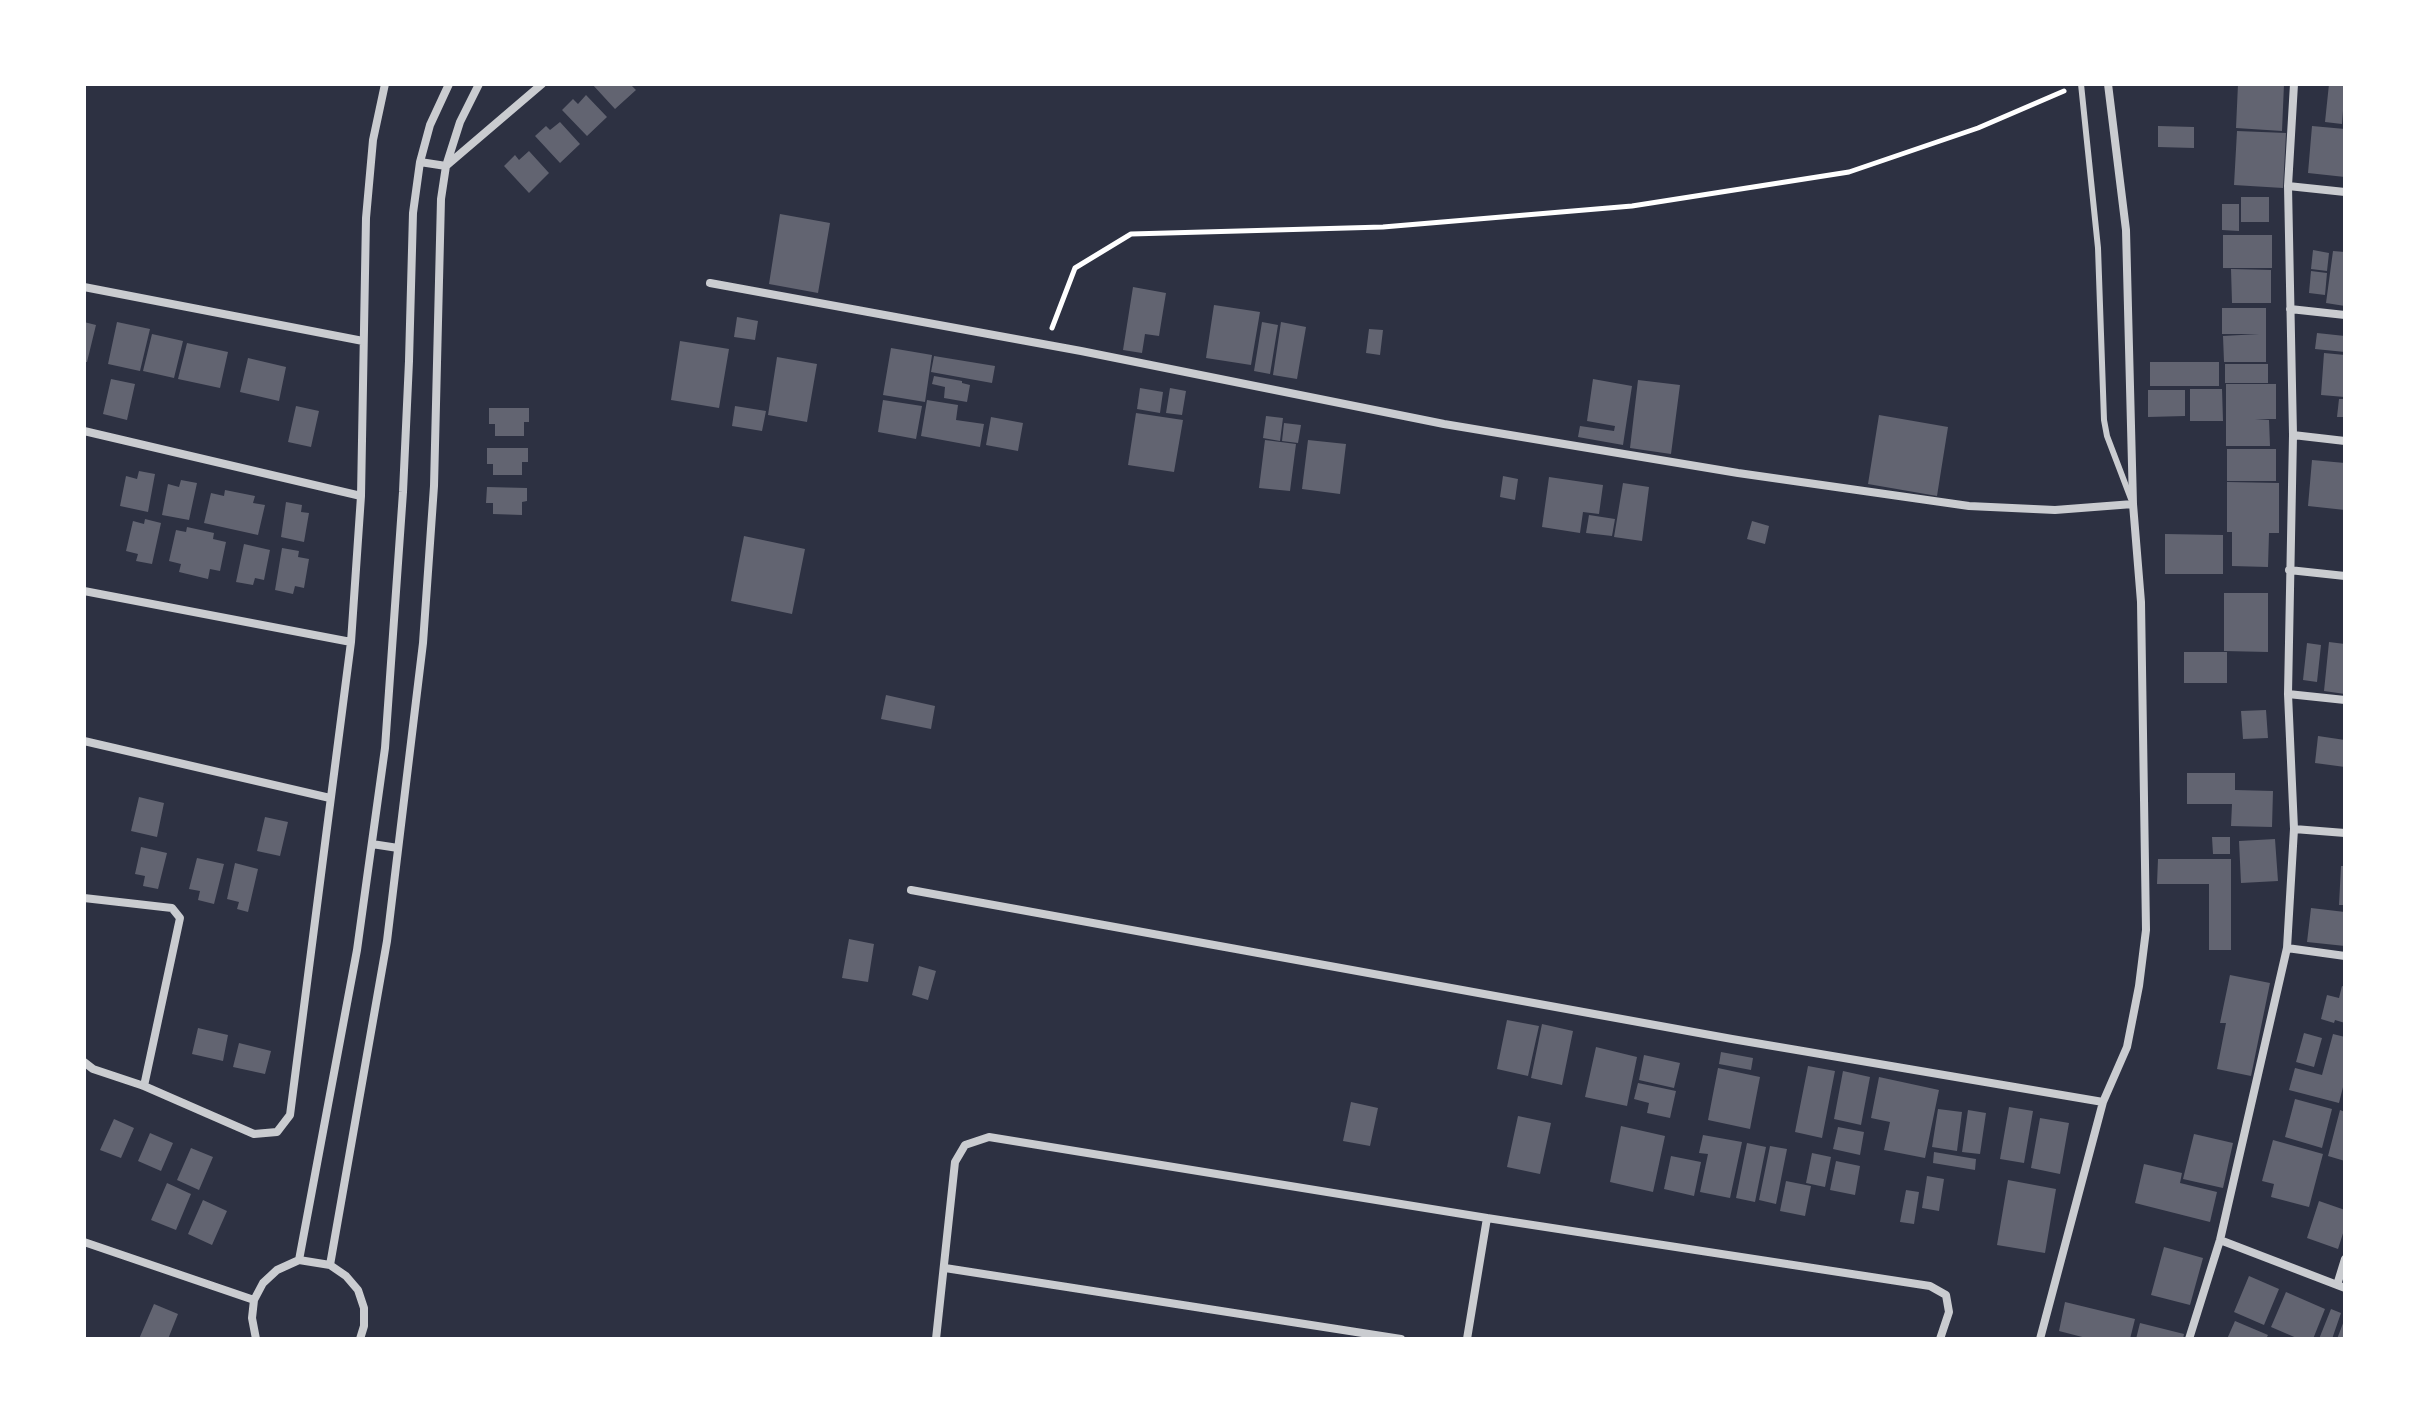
<!DOCTYPE html>
<html>
<head>
<meta charset="utf-8">
<style>
	body { margin:0 }
	#map { position:relative; width:2429px; height:1423px; overflow:hidden; background:#2d3142; font-family:"Titillium Web",sans-serif }
	canvas { display:block }
	.frame { position:absolute; inset:0; border:86px solid #fff; pointer-events:none }
</style>
</head>
<body>
<div id="map">
<canvas width="2429" height="1423"></canvas>
<div class="frame"></div>
</div>
<script>
const ctx = document.querySelector('canvas').getContext('2d');
ctx.lineJoin = 'round';
function fill(path, color) { ctx.fillStyle = color; ctx.fill(path, 'evenodd'); }
const poly = rows => new Path2D(rows.map(r => 'M' + r).join(''));
function stroke(path, color, width, dash) { ctx.strokeStyle = color; ctx.lineWidth = width; ctx.lineCap = dash ? 'butt' : 'round'; ctx.setLineDash(dash || []); ctx.stroke(path); }
fill(poly([
	[592,84,630,84,636,90,615,109],
	[2238,84,2284,84,2282,131,2236,128],
	[2329,84,2345,84,2342,124,2325,122],
	[586,95,607,117,587,136,562,110,573,99,578,104],
	[560,122,580,144,560,163,535,136,546,126,550,130],
	[2158,126,2194,127,2194,148,2158,147],
	[2312,126,2345,129,2345,177,2308,173],
	[2237,131,2286,133,2283,188,2234,185],
	[529,151,549,173,529,193,504,166,515,155,519,160],
	[2241,197,2269,197,2269,222,2241,222],
	[2222,204,2239,204,2239,231,2222,230],
	[780,214,830,223,818,293,769,284],
	[2223,235,2272,235,2272,268,2223,268],
	[2313,250,2329,253,2327,271,2311,269],
	[2333,251,2345,252,2345,306,2326,303],
	[2231,269,2271,270,2271,303,2232,303],
	[2311,271,2327,273,2325,295,2309,293],
	[1133,287,1166,293,1159,336,1145,334,1142,353,1123,350],
	[1214,305,1260,312,1251,365,1206,358],
	[2222,308,2266,308,2266,362,2224,362,2223,336,2259,334,2222,334],
	[737,317,758,321,755,340,734,337],
	[84,322,96,325,87,362,84,362],
	[117,322,150,329,140,371,108,364],
	[1262,322,1278,325,1270,374,1254,371],
	[1281,322,1306,327,1297,379,1273,375],
	[1369,329,1383,330,1380,355,1366,353],
	[2317,333,2345,336,2345,352,2315,349],
	[152,334,183,341,174,378,143,371],
	[680,341,729,349,719,408,671,400],
	[187,343,228,352,220,388,178,379],
	[891,348,932,355,925,402,883,395],
	[2324,353,2345,355,2345,397,2321,395],
	[934,356,995,366,992,383,931,372],
	[777,357,817,364,807,422,768,415],
	[248,358,286,367,279,401,240,392],
	[2150,362,2219,362,2219,386,2150,386],
	[2225,364,2268,364,2268,383,2225,383],
	[934,376,962,381,962,383,970,385,967,402,944,398,945,387,932,384],
	[111,379,135,384,127,420,103,414],
	[1593,379,1632,386,1623,445,1578,437,1580,426,1614,431,1615,426,1587,421],
	[1638,380,1680,385,1671,454,1630,448],
	[2226,384,2276,384,2276,419,2255,419,2269,420,2270,446,2226,446],
	[1140,388,1163,392,1160,413,1137,409],
	[1170,388,1186,391,1182,415,1166,413],
	[2190,389,2222,389,2223,421,2190,421],
	[2148,390,2185,390,2185,416,2148,417],
	[2339,399,2345,399,2345,417,2337,417],
	[883,400,922,406,916,439,878,432],
	[927,400,958,405,956,420,984,424,980,447,921,436],
	[296,406,319,411,311,447,288,442],
	[735,406,766,411,762,431,732,426],
	[489,408,529,408,529,422,524,422,524,436,495,436,495,424,489,424],
	[1136,413,1183,420,1174,472,1128,465],
	[1879,415,1948,427,1937,496,1868,484],
	[1266,416,1283,418,1280,441,1263,438],
	[991,417,1023,423,1018,451,986,445],
	[1284,423,1301,425,1298,443,1282,441],
	[1265,440,1296,444,1290,491,1259,488],
	[1308,440,1346,444,1340,494,1302,489],
	[487,448,528,448,528,462,522,462,522,475,493,475,493,464,487,464],
	[2227,449,2276,449,2276,481,2227,481],
	[2312,460,2345,463,2345,510,2308,506],
	[139,471,155,474,148,512,120,506,126,476,137,479],
	[1503,476,1518,479,1515,500,1500,497],
	[1549,477,1603,485,1599,514,1583,512,1580,533,1542,527],
	[181,480,197,483,189,520,162,515,168,484,179,487],
	[2227,482,2279,483,2279,533,2269,533,2268,567,2232,566,2232,532,2227,532],
	[1623,483,1649,487,1642,541,1614,537],
	[487,487,527,488,527,501,522,502,522,515,493,514,493,503,486,503],
	[225,490,255,496,253,503,265,505,258,535,204,523,211,493,224,496],
	[286,502,302,505,301,512,309,513,304,542,281,537],
	[1589,515,1615,519,1612,536,1586,533],
	[145,519,161,523,152,564,136,561,138,554,126,551,133,521,144,524],
	[1752,521,1769,526,1765,544,1747,539],
	[187,527,214,533,213,539,226,542,220,571,210,569,208,579,179,572,181,564,169,561,176,530,186,532],
	[2165,534,2223,535,2223,574,2165,574],
	[744,536,805,549,792,614,731,601],
	[244,544,270,550,264,580,255,578,253,585,236,582],
	[282,548,299,551,298,557,309,559,304,588,295,586,293,594,275,590],
	[2224,593,2268,593,2268,652,2224,651],
	[2329,642,2345,644,2345,694,2324,691],
	[2307,643,2321,645,2317,682,2303,680],
	[2184,652,2227,652,2227,683,2184,683],
	[886,695,935,706,931,729,881,719],
	[2266,710,2268,738,2243,739,2241,711],
	[2318,736,2345,740,2345,767,2315,763],
	[2187,773,2235,773,2235,790,2273,791,2272,827,2231,826,2232,804,2187,804],
	[139,797,164,803,157,837,131,831],
	[265,817,288,822,280,856,257,851],
	[2212,837,2230,837,2230,854,2213,854],
	[2275,839,2278,881,2241,883,2239,841],
	[141,847,167,853,158,889,143,886,145,876,135,874],
	[197,858,224,864,214,904,198,900,200,891,189,889],
	[2158,859,2231,859,2231,950,2209,950,2209,884,2157,884],
	[235,863,258,869,248,912,237,909,239,902,227,899],
	[2341,866,2345,866,2345,905,2339,905],
	[2311,908,2345,912,2345,946,2307,942],
	[849,939,874,944,868,982,842,978],
	[919,966,936,971,928,1000,912,995],
	[2230,975,2270,983,2251,1076,2217,1069,2226,1023,2220,1023],
	[2342,986,2345,987,2345,1023,2335,1020,2334,1023,2321,1019,2327,995,2339,998],
	[1507,1020,1539,1026,1528,1076,1497,1069],
	[1542,1024,1573,1031,1562,1085,1531,1078],
	[198,1028,228,1035,223,1061,192,1054],
	[2304,1033,2322,1038,2314,1067,2296,1062],
	[2333,1034,2345,1037,2345,1079,2339,1103,2289,1090,2295,1068,2322,1075],
	[239,1043,271,1051,265,1074,233,1067],
	[1596,1047,1637,1057,1627,1106,1585,1097],
	[1721,1052,1753,1058,1751,1070,1719,1064],
	[1644,1055,1680,1063,1674,1088,1639,1080],
	[1808,1066,1835,1071,1822,1138,1795,1132],
	[1718,1068,1760,1077,1750,1129,1708,1120],
	[1843,1071,1870,1077,1861,1125,1834,1119],
	[1879,1077,1939,1090,1925,1158,1884,1150,1890,1122,1871,1118],
	[1638,1083,1676,1091,1670,1118,1647,1113,1649,1103,1634,1099],
	[2295,1099,2332,1109,2322,1148,2285,1137],
	[1351,1102,1378,1108,1370,1146,1343,1141],
	[2009,1107,2033,1111,2024,1163,2000,1159],
	[1938,1109,1962,1112,1957,1151,1932,1147],
	[1968,1110,1986,1113,1980,1154,1962,1152],
	[2340,1110,2345,1112,2345,1161,2328,1156],
	[1518,1116,1551,1123,1540,1174,1507,1167],
	[2040,1118,2069,1123,2060,1174,2031,1168],
	[114,1119,134,1128,121,1158,100,1150],
	[1621,1126,1665,1136,1653,1192,1610,1182],
	[1838,1127,1864,1132,1860,1155,1833,1149],
	[150,1133,173,1143,161,1171,138,1161],
	[2194,1134,2233,1143,2223,1188,2183,1179],
	[1703,1135,1742,1142,1730,1198,1700,1192,1708,1154,1699,1153],
	[2273,1140,2323,1154,2309,1207,2271,1197,2274,1184,2262,1181],
	[1747,1143,1766,1147,1755,1202,1736,1198],
	[1770,1146,1787,1149,1776,1204,1759,1200],
	[191,1148,213,1157,199,1190,177,1180],
	[1934,1152,1976,1159,1975,1170,1933,1163],
	[1812,1153,1831,1157,1825,1187,1806,1183],
	[1671,1156,1701,1162,1694,1196,1664,1189],
	[1836,1161,1860,1166,1855,1195,1830,1190],
	[2144,1164,2182,1173,2180,1183,2217,1192,2210,1222,2135,1203],
	[1927,1176,1944,1179,1939,1211,1922,1208],
	[2008,1180,2056,1189,2045,1253,1997,1245],
	[1786,1181,1811,1186,1805,1216,1780,1211],
	[167,1183,191,1194,176,1230,151,1220],
	[1906,1190,1919,1192,1914,1224,1900,1222],
	[203,1200,227,1211,212,1245,188,1234],
	[2319,1201,2345,1210,2345,1227,2338,1249,2307,1238],
	[2164,1247,2203,1258,2190,1305,2151,1295],
	[2249,1276,2279,1289,2264,1325,2234,1312],
	[2286,1292,2325,1309,2313,1339,2299,1339,2271,1327],
	[2065,1302,2135,1319,2130,1339,2090,1339,2059,1331],
	[154,1304,178,1314,168,1339,139,1339],
	[2331,1309,2341,1313,2332,1339,2319,1339],
	[2345,1318,2345,1339,2337,1339],
	[2235,1321,2268,1335,2266,1339,2227,1339],
	[2140,1323,2184,1334,2183,1339,2136,1339]
]), '#626471');
stroke(poly([
	[1052,328,1075,268,1131,234,1383,227,1632,206,1849,172,1978,128,2064,91]
]), '#fff', 5);
stroke(poly([
	[2081,84,2098,248,2104,420,2107,436,2131,499]
]), '#caccd0', 6);
stroke(poly([
	[420,162,446,166,542,84],
	[2288,186,2345,192],
	[710,283,1081,351,1444,424,1738,473,1969,506,2055,510,2133,504],
	[84,287,363,341],
	[2290,309,2345,315],
	[84,431,361,496],
	[2293,435,2345,441],
	[2289,570,2345,576],
	[84,591,351,642],
	[2288,694,2345,700],
	[84,741,330,798],
	[2294,829,2345,833],
	[372,844,398,848],
	[911,890,1732,1039,2103,1102],
	[84,898,172,908,180,918,144,1086],
	[2287,948,2345,956],
	[84,1062,93,1069,144,1086,254,1134,277,1132,290,1115,351,642,361,496,366,218,373,140,385,84],
	[2220,1240,2345,1288],
	[84,1242,254,1300],
	[299,1260,357,950,385,748,403,492,409,361,413,213,420,162,430,125,449,84],
	[330,1265,387,941,423,643,434,486,441,199,446,166,460,122,479,84],
	[945,1268,1401,1339],
	[2337,1285,2345,1259],
	[256,1339,252,1318,254,1300,263,1283,277,1270,299,1260,330,1265,346,1276,358,1290,364,1308,364,1326,360,1339],
	[936,1339,955,1162,965,1145,989,1137,1487,1218,1930,1286,1946,1295,1949,1312,1940,1339],
	[1467,1339,1487,1218],
	[2040,1339,2103,1102,2127,1047,2139,986,2146,930,2141,602,2133,504,2126,230,2108,84],
	[2189,1339,2220,1240,2287,948,2294,829,2288,694,2293,435,2288,186,2294,84]
]), '#caccd0', 8);
</script>
</body>
</html>
